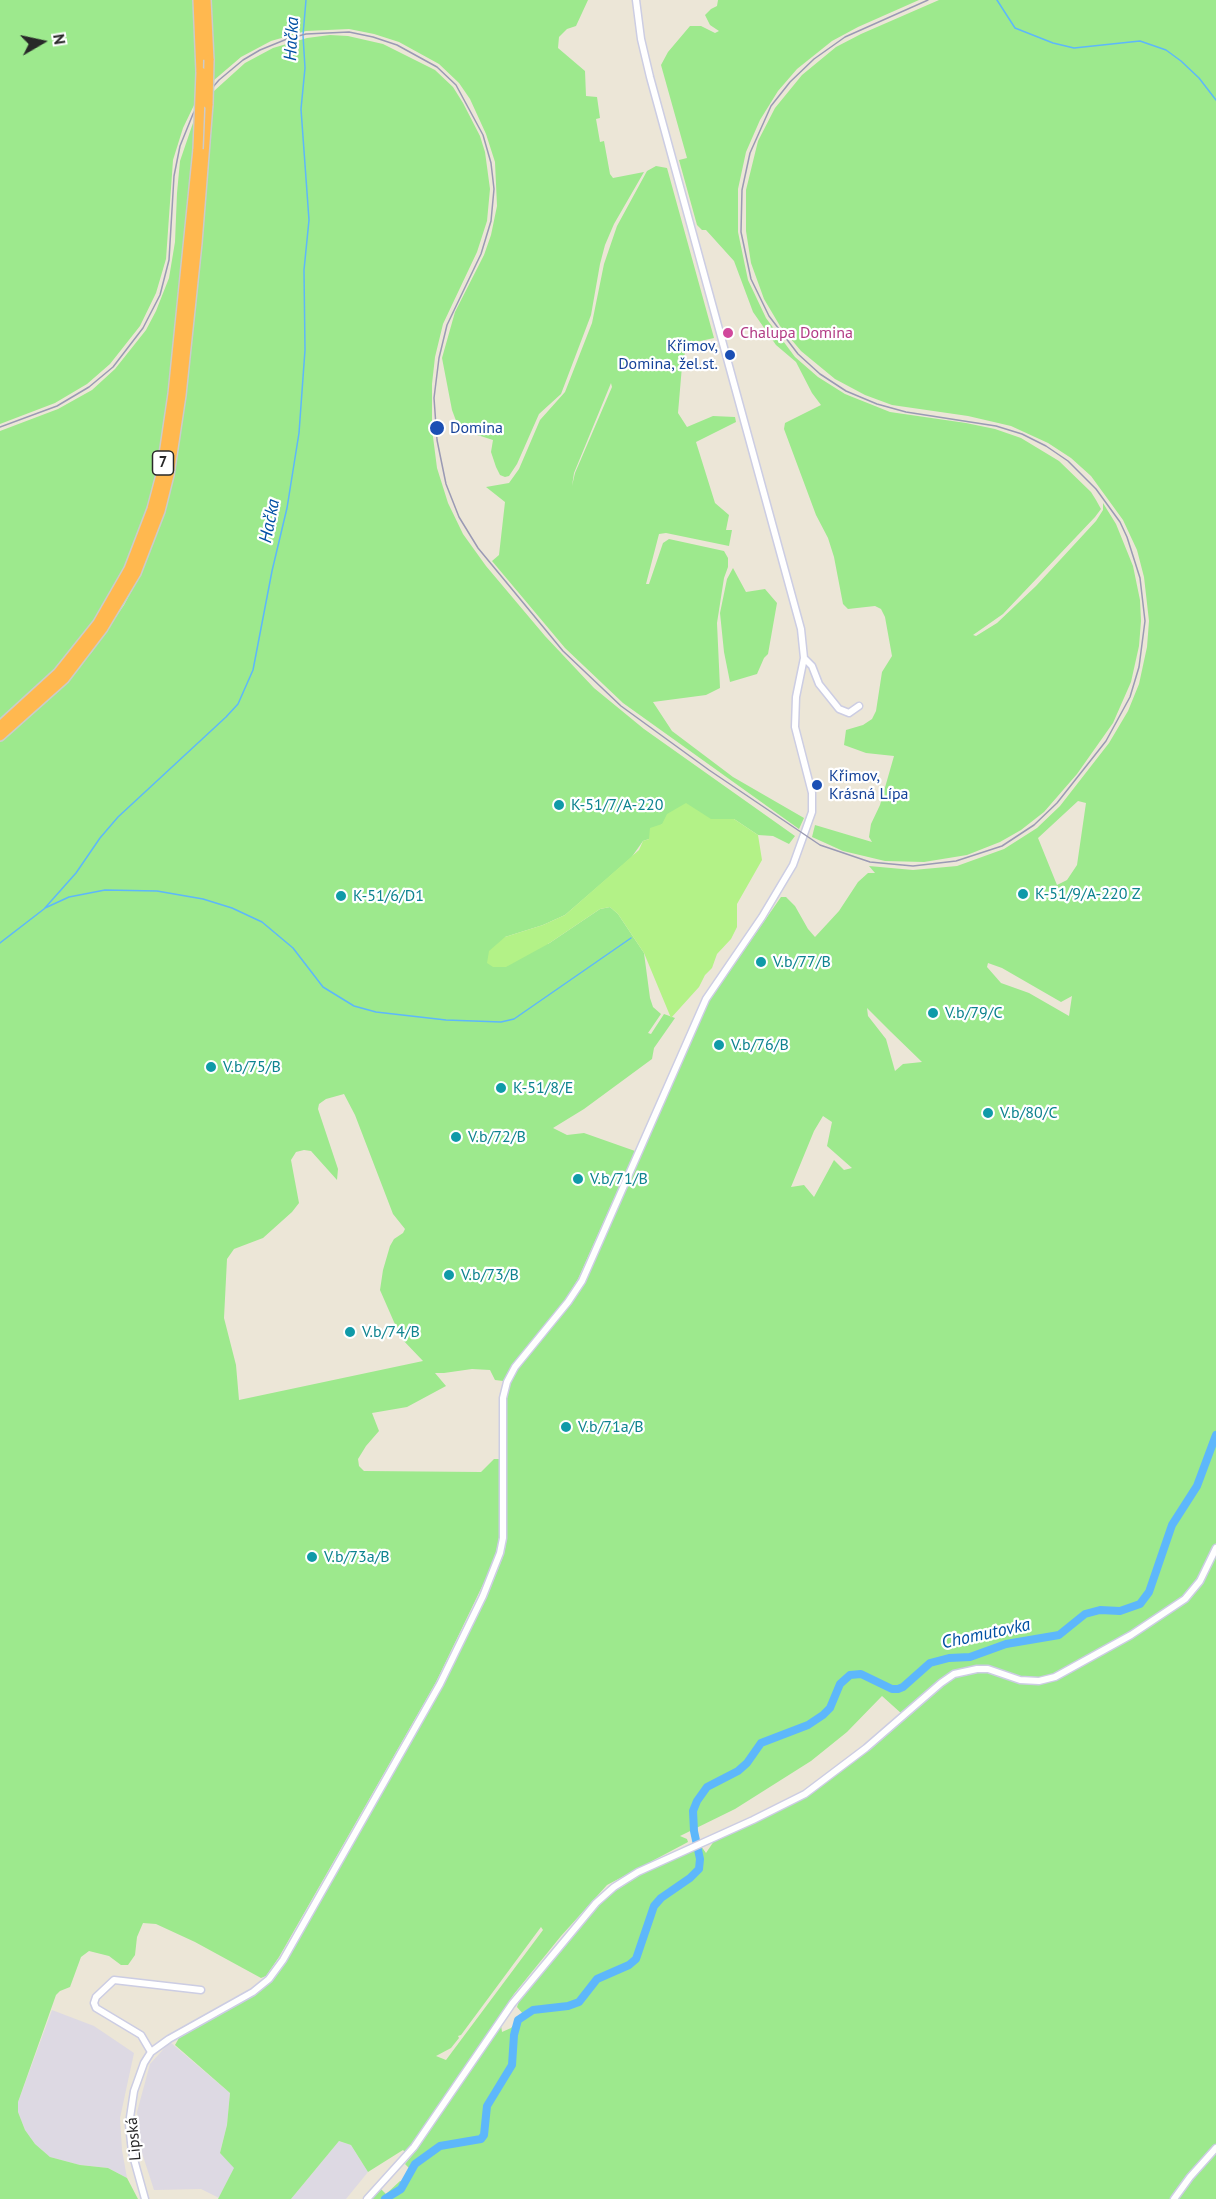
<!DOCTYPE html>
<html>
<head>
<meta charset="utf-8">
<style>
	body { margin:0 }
	#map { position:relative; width:1216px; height:2199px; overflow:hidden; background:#ece6d7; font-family:"PT Sans",sans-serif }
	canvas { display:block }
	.north { position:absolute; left:12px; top:12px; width:60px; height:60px; -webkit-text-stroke:4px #fff; paint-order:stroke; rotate:81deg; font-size:16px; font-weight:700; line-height:24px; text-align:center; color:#282828 }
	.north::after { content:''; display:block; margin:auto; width:21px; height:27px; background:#282828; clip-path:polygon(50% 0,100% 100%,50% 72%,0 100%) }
</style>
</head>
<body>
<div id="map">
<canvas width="1216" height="2199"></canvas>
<div class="north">N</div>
</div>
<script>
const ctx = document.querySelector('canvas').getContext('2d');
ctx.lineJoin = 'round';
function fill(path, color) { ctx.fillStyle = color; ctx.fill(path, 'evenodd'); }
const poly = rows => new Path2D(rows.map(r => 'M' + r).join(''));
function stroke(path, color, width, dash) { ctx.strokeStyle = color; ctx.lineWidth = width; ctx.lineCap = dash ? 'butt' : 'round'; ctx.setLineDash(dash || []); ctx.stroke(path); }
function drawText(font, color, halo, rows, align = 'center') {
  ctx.font = font + ' "PT Sans",sans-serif'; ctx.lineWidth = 4.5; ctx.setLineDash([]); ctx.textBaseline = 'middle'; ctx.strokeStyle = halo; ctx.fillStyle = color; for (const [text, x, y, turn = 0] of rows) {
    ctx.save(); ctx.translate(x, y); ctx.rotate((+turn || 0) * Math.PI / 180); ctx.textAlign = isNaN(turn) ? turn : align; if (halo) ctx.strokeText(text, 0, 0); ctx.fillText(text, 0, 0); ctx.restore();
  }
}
fill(poly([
	[52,2010,94,2026,134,2053,120,2118,122,2150,127,2178,108,2168,80,2165,50,2157,35,2144,25,2130,18,2112,18,2102],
	[170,2042,230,2093,227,2125,220,2153,235,2168,219,2198,201,2189,154,2190,141,2150,137,2112,150,2064],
	[339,2141,351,2145,368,2172,346,2199,291,2199]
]), '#ddd9e3');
fill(poly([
	[0,0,194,0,196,61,196,101,183,128,173,160,166,259,156,293,140,326,110,364,87,384,55,403,0,424],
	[211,0,588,0,576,26,567,29,559,37,558,48,585,71,586,96,597,97,600,118,596,119,600,142,604,141,610,174,613,178,644,172,614,224,605,245,600,264,591,315,561,394,539,414,517,464,509,476,505,477,500,475,496,467,491,452,493,440,468,432,458,426,452,410,442,358,455,312,484,255,491,235,497,206,495,162,486,134,470,99,459,83,439,64,399,42,374,34,349,29,306,31,271,41,241,57,213,81],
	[718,0,919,0,858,27,832,41,797,69,778,91,760,120,746,152,738,189,738,232,748,280,766,318,795,357,818,377,845,394,890,412,966,423,995,429,1021,438,1059,461,1091,492,1096,500,1101,509,1095,517,1003,614,973,635,976,636,997,623,1036,586,1096,521,1103,510,1103,503,1116,524,1133,566,1140,600,1141,621,1139,646,1131,682,1113,723,1077,774,1044,812,1021,830,1000,842,967,855,924,862,885,861,843,851,812,837,815,825,872,842,869,837,871,824,880,805,894,756,866,753,844,745,846,730,863,725,872,719,876,711,882,672,892,656,885,617,881,609,875,606,848,609,843,604,834,557,828,538,816,515,784,429,785,423,821,405,812,393,796,362,776,345,753,312,734,261,706,230,702,230,697,225,679,160,687,158,661,65,668,52,690,26,701,26,715,33,719,31,710,25,705,15,711,9,717,6],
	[939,0,1216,0,1216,1543,1199,1579,1184,1597,1155,1618,1054,1675,1039,1679,1021,1678,1005,1672,964,1669,902,1714,882,1696,847,1732,811,1761,735,1809,680,1836,687,1839,688,1842,607,1885,561,1936,514,1994,407,2154,403,2150,368,2172,351,2145,339,2141,291,2199,218,2199,234,2168,220,2153,227,2125,230,2093,175,2045,179,2038,255,1995,272,1981,286,1962,443,1685,487,1597,504,1554,507,1538,507,1398,510,1384,518,1369,571,1304,585,1283,709,1001,781,897,786,897,795,906,808,929,815,937,839,911,858,882,868,873,875,873,869,866,913,870,957,866,1004,849,1037,828,1060,806,1109,743,1128,711,1139,684,1147,647,1149,621,1144,577,1137,550,1123,520,1091,476,1071,458,1048,443,1011,426,968,416,892,405,865,395,835,379,801,351,780,326,764,299,751,263,746,231,746,190,758,141,775,108,802,75,836,47,861,34],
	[1078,801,1086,803,1077,865,1067,880,1057,885,1038,838],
	[988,963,1002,968,1061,1002,1072,996,1069,1016,1029,993,1001,983,987,967],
	[867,1008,890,1031,922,1062,903,1064,895,1071,886,1039,868,1016],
	[823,1116,832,1122,827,1146,852,1168,844,1170,834,1160,814,1197,804,1185,791,1187,814,1131],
	[541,1927,543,1930,446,2060,436,2056,451,2048,459,2038,458,2036,461,2035],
	[330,35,348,36,383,44,435,70,453,87,463,103,480,136,485,152,490,189,487,221,477,252,443,324,435,357,432,384,432,429,437,468,448,503,463,534,486,566,545,636,594,688,644,729,795,836,789,844,773,836,758,835,734,819,662,824,649,839,643,841,631,858,565,915,543,925,505,937,548,944,600,909,610,907,618,914,644,953,650,998,653,1007,661,1014,648,1033,651,1034,664,1014,675,1018,654,1048,652,1059,584,1109,553,1128,567,1135,584,1133,635,1151,578,1279,565,1300,512,1365,503,1381,495,1380,490,1370,472,1369,444,1373,435,1373,446,1386,407,1407,372,1413,379,1431,366,1446,358,1459,359,1466,364,1471,481,1472,494,1459,499,1459,499,1538,496,1552,489,1572,436,1682,279,1957,266,1976,261,1978,195,1942,156,1924,143,1923,137,1937,135,1955,128,1965,121,1965,109,1956,89,1951,81,1957,70,1987,60,1991,56,1995,18,2102,18,2112,25,2130,35,2144,50,2157,80,2165,108,2168,127,2178,138,2199,0,2199,0,742,47,701,91,653,124,605,140,575,164,512,173,476,185,395,202,244,214,91,245,63,273,48,307,38],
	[344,1094,355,1115,393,1214,405,1229,403,1233,394,1239,390,1246,383,1270,380,1290,401,1338,423,1361,239,1400,236,1365,224,1318,227,1259,234,1249,263,1238,292,1212,299,1203,291,1160,296,1152,304,1150,311,1151,337,1180,338,1169,318,1109,319,1104,326,1099],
	[194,120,194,149,169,394,156,474,148,507,125,567,94,621,55,670,0,720,0,431,58,409,92,390,115,369,146,330,156,311,169,278,175,242,177,193,180,161],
	[656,166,667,168,714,338,687,344,682,366,678,413,687,427,713,416,735,417,736,422,696,442,715,503,729,515,726,530,732,530,729,546,666,533,659,534,646,584,649,584,663,543,669,539,724,551,728,558,728,567,724,578,717,623,720,688,706,695,653,702,672,731,733,777,804,818,799,829,623,703,565,648,492,561,499,555,505,502,486,487,509,483,519,469,540,420,565,392,592,323,604,264,617,226,647,171],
	[611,383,612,387,575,473,572,486,574,473],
	[733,568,746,592,765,589,777,603,768,654,764,658,757,674,730,682,724,652,720,613,727,579],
	[1216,1553,1216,2144,1188,2175,1171,2199,371,2199,379,2187,386,2194,400,2181,406,2183,410,2169,405,2164,418,2148,501,2025,502,2032,511,2028,523,2014,517,2007,519,2001,606,1897,642,1874,701,1846,706,1853,714,1841,806,1796,868,1750,942,1684,955,1676,977,1671,987,1672,1020,1682,1039,1684,1132,1637,1186,1600,1202,1582],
	[1216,2152,1216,2199,1178,2199,1192,2178]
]), '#9de98d');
fill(poly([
	[686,803,711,819,734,819,758,835,762,860,737,904,737,927,731,939,717,954,712,968,705,975,699,987,671,1018,644,953,618,914,610,907,600,909,548,944,506,967,493,967,487,963,489,951,505,937,543,925,565,915,639,850,643,841,649,839,650,828,662,824,667,814]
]), '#b3f287');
stroke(poly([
	[997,0,1015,28,1053,43,1074,48,1140,41,1166,50,1181,61,1199,78,1216,100],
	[45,908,69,897,105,890,157,891,203,899,232,908,262,922,293,948,323,987,354,1006,376,1012,446,1020,501,1022,514,1019,631,938],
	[0,943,44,909,76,873,100,838,118,817,226,717,238,704,253,670,272,571,287,508,299,433,305,350,304,270,309,220,301,109,305,68,303,35,306,0]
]), '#5db7fb', 1.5);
stroke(poly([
	[385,2199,401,2189,415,2164,440,2146,481,2139,484,2135,487,2106,512,2065,514,2035,518,2020,533,2010,568,2006,579,2002,597,1979,629,1965,636,1959,654,1906,661,1898,690,1878,699,1869,700,1859,694,1831,693,1811,697,1801,707,1787,738,1771,747,1763,761,1743,808,1725,823,1715,830,1708,840,1684,850,1675,861,1674,892,1689,898,1689,903,1687,930,1663,949,1658,970,1657,1006,1644,1059,1635,1085,1614,1100,1610,1120,1611,1140,1604,1149,1592,1172,1525,1197,1486,1216,1435]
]), '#5db7fb', 8);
const minor = poly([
	[804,658,812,666,819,684,839,709,849,713,859,706],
	[151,2052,141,2035,96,2008,94,2003,96,1997,114,1980,201,1990],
	[145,2199,132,2152,129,2124,134,2091,144,2063,151,2052,169,2039,253,1992,269,1979,283,1960,440,1684,483,1596,500,1553,503,1538,503,1398,507,1382,515,1367,568,1302,582,1281,706,999,762,917,793,865,812,812,812,793,795,727,796,697,804,658,801,629,650,77,641,39,636,0],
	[367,2199,414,2147,512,2004,596,1903,614,1887,638,1872,753,1820,805,1794,866,1748,941,1683,954,1674,977,1669,988,1669,1020,1680,1039,1681,1055,1677,1131,1635,1185,1599,1200,1581,1216,1548],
	[1174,2199,1190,2177,1216,2148]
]);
const highway = poly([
	[198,0,201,72],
	[206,0,209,60],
	[0,726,58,673,98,623,129,569,152,509,161,475,173,394,198,149],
	[0,736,64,679,103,628,136,573,160,511,169,475,181,395,197,243,208,104]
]);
stroke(minor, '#cccde3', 9);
stroke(highway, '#cbcbcb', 12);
stroke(minor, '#fff', 6);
stroke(highway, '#ffb84f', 9);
stroke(poly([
	[0,427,57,406,89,387,113,367,143,328,160,295,169,260,174,176,180,146,193,114,200,102,219,80,243,60,260,50,287,39,306,34,349,32,373,37,397,45,437,67,456,85,483,135,491,163,494,189,491,221,481,254,447,325,439,358,434,398,437,440,446,484,459,517,478,548,563,651,621,706,709,770,820,845,870,862,913,866,956,861,1002,846,1034,825,1057,803,1106,741,1130,697,1139,667,1145,621,1140,578,1127,537,1120,522,1096,489,1068,461,1046,446,1022,434,996,426,906,412,877,404,846,391,820,374,798,354,769,316,751,279,741,232,742,190,750,153,771,106,790,82,814,59,845,37,928,0]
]), '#9a9ab4', 1.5);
const highwayBridge = poly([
	[208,104,209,60],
	[198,149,201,72]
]);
stroke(highwayBridge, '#cbcbcb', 12, []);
stroke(highwayBridge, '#ffb84f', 9);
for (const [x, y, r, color] of [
	[728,333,6,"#d1479c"],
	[730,355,6,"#1a4fb4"],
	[437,428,8,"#1a4fb4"],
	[817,785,6,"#1a4fb4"],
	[559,805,6,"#0f9aa8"],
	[1023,894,6,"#0f9aa8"],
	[341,896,6,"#0f9aa8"],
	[761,962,6,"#0f9aa8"],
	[933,1013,6,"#0f9aa8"],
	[719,1045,6,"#0f9aa8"],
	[211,1067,6,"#0f9aa8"],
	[501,1088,6,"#0f9aa8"],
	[988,1113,6,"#0f9aa8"],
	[456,1137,6,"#0f9aa8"],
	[578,1179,6,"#0f9aa8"],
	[449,1275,6,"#0f9aa8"],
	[350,1332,6,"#0f9aa8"],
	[566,1427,6,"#0f9aa8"],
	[312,1557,6,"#0f9aa8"]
]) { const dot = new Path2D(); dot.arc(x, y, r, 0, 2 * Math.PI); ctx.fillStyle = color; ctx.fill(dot); stroke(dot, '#fff', 2); }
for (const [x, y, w] of [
	[163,463,21]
]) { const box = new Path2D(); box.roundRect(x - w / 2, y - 12, w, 24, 4.5); ctx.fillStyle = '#fff'; ctx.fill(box); stroke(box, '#282828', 1.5); }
drawText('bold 15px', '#282828', null, [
	["7",163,463]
]);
drawText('16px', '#b23c85', '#fff', [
	["Chalupa Domina",740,333]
], 'left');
drawText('16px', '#164399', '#fff', [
	["Křimov,",718,346,"right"],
	["Domina, žel.st.",718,364,"right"],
	["Domina",450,428],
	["Křimov,",829,776],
	["Krásná Lípa",829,794]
], 'left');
drawText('16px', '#0d838f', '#fff', [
	["K-51/7/A-220",571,805],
	["K-51/9/A-220 Z",1035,894],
	["K-51/6/D1",353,896],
	["V.b/77/B",773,962],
	["V.b/79/C",945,1013],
	["V.b/76/B",731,1045],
	["V.b/75/B",223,1067],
	["K-51/8/E",513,1088],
	["V.b/80/C",1000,1113],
	["V.b/72/B",468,1137],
	["V.b/71/B",590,1179],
	["V.b/73/B",461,1275],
	["V.b/74/B",362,1332],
	["V.b/71a/B",578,1427],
	["V.b/73a/B",324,1557]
], 'left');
drawText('16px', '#282828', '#fff', [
	["Lipská",134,2139,-95]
]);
drawText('italic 18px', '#0050a3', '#fff', [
	["Hačka",292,39,-87],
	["Hačka",270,521,-79],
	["Chomutovka",986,1634,-12]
]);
</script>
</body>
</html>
